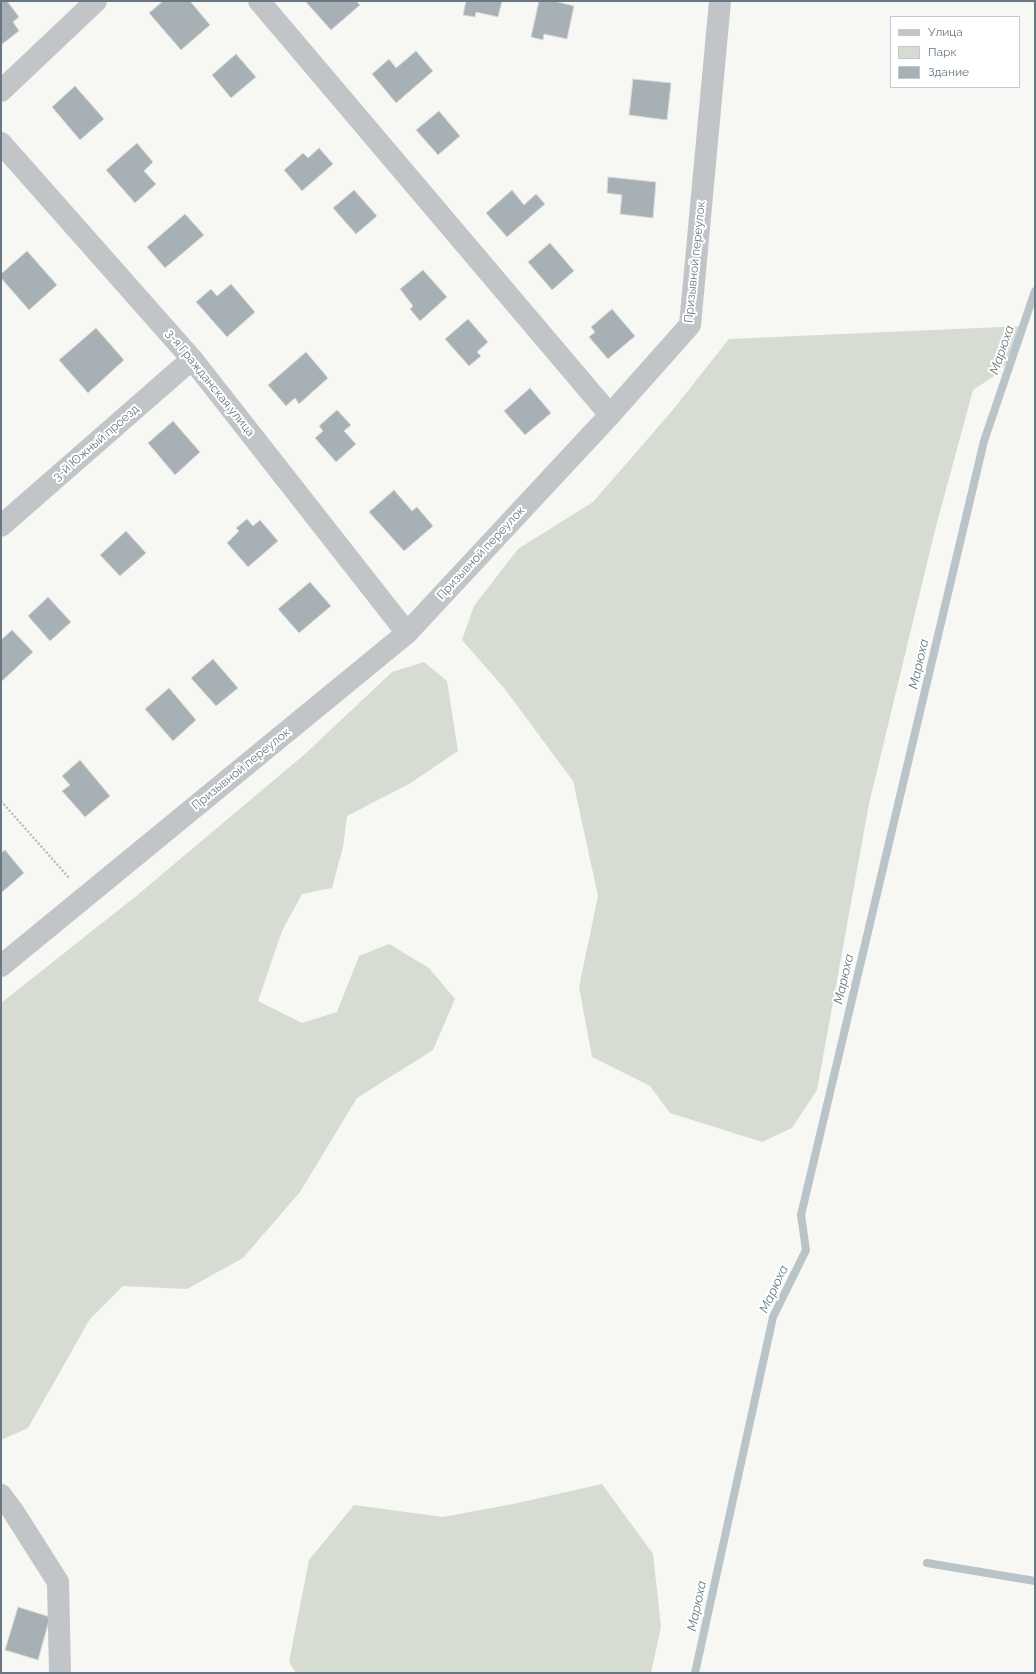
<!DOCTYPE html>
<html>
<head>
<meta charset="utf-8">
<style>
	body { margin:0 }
	#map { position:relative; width:1036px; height:1674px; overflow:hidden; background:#f7f7f4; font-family:Raleway,sans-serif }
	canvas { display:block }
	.frame { position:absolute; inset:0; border:2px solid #677884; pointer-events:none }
	.legend { position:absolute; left:890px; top:16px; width:130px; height:72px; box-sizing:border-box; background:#fff; border:1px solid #c2c9ce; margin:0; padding:5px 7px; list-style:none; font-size:12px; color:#677884 }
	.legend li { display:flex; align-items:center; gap:8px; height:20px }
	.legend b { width:20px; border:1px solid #c2c9ce }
</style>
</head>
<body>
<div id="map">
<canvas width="1036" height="1674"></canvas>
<div class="frame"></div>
<ul class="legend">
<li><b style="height:5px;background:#c1c5c8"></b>Улица</li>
<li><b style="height:11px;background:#d7dcd3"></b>Парк</li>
<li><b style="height:11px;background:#a7b0b5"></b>Здание</li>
</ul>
</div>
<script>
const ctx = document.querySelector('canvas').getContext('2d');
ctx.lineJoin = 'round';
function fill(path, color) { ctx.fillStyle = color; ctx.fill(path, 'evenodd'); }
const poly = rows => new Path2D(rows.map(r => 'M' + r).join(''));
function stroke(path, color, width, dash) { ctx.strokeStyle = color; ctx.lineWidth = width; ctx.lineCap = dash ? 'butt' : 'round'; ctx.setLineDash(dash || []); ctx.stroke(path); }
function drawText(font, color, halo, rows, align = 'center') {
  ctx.font = font + ' Raleway,sans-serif'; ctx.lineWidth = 4; ctx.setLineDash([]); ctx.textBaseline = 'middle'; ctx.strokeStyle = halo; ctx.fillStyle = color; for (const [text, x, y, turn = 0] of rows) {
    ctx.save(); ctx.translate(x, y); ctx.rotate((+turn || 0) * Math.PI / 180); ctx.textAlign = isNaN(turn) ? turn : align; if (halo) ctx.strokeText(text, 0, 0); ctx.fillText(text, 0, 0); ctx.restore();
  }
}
fill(poly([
	[1024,326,1011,358,996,375,973,390,935,530,869,804,817,1090,792,1128,762,1142,670,1113,650,1086,592,1057,579,987,598,896,573,781,504,688,462,640,474,606,518,549,593,502,671,412,729,339],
	[424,662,447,681,458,751,409,784,347,816,343,847,332,888,302,894,282,931,258,1001,302,1023,337,1012,359,956,389,944,429,968,455,999,433,1050,357,1098,300,1192,243,1258,187,1289,123,1286,90,1319,28,1428,1,1440,1,1003,135,897,305,754,392,672],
	[602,1484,653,1554,661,1627,651,1673,296,1673,289,1662,309,1560,354,1505,443,1517,513,1504]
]), '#d7dcd3');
stroke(poly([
	[927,1563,1035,1581],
	[695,1673,773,1317,806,1250,801,1215,984,441,1035,291]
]), '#b8c4c7', 8);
const building = poly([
	[1,1,7,1,19,17,13,22,19,31,1,45,1,1],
	[163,1,190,1,210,25,181,50,149,13,163,1],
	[305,1,356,1,360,5,331,30,305,1],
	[466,1,502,1,498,17,476,12,475,17,463,15,466,1],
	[539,1,554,1,574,6,567,39,544,34,543,40,531,37,539,1],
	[416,51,433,71,396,103,372,74,389,59,396,68,416,51],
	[236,54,256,77,231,98,212,75,236,54],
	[633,79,671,83,667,120,629,115,633,79],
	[75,86,104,119,80,140,52,107,75,86],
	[439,111,460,136,438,155,416,130,439,111],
	[137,143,153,162,144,171,156,184,135,203,106,170,137,143],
	[319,148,333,164,302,191,284,170,303,153,308,158,319,148],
	[608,177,656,182,653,218,620,214,622,195,607,193,608,177],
	[354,190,377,216,356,234,333,208,354,190],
	[512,190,524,205,536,194,545,204,507,237,486,213,512,190],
	[185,214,204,235,165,268,147,247,185,214],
	[550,243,574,271,552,290,528,262,550,243],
	[27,251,57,285,29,310,1,278,1,274,27,251],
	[423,270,447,297,420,321,410,309,413,306,400,289,423,270],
	[231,284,255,312,227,337,196,302,211,289,217,296,231,284],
	[612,309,635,336,608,359,589,337,595,332,591,327,612,309],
	[468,319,488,342,477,352,481,356,469,366,445,339,468,319],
	[96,328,124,360,88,393,59,360,96,328],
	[306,352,328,378,299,404,295,398,286,406,268,385,306,352],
	[530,388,551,413,525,435,504,411,530,388],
	[337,410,351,425,344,431,356,444,336,462,315,438,323,431,319,426,337,410],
	[173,421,200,452,175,475,148,443,173,421],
	[394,490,412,511,417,507,433,526,404,551,369,512,394,490],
	[247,519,253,526,260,520,278,541,248,567,227,543,239,531,236,528,247,519],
	[126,531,146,553,120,576,100,555,126,531],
	[310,582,331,606,299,633,278,609,310,582],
	[48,597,71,622,50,641,28,616,48,597],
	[12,630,33,652,1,682,1,640,12,630],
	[213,659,238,688,216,706,191,678,213,659],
	[169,688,196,720,173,741,145,709,169,688],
	[80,760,110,796,85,817,62,791,70,785,62,776,80,760],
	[5,850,24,873,1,893,1,853,5,850],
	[18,1607,50,1617,38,1660,5,1650,18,1607]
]);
fill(building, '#a7b0b5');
stroke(building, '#d9d8d7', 1);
stroke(poly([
	[1,801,70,879]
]), '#b9bcbe', 2.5, [2, 2]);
stroke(poly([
	[259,1,610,415],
	[1,91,96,1],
	[1,143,192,359,407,633],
	[1,526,192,359],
	[1,966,407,633,610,415,690,325,720,1],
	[1,1495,13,1511,58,1582,60,1673]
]), '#c1c5c8', 22);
drawText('12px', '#677884', '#fff', [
	["Призывной переулок",695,262,-84],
	["3-я Гражданская улица",210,383,51],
	["3-й Южный проезд",96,443,-41],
	["Призывной переулок",481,553,-47],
	["Призывной переулок",241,769,-39]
]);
drawText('italic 13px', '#63797f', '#fff', [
	["Марюха",1002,350,-71],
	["Марюха",919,664,-77],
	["Марюха",844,979,-77],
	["Марюха",774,1289,-65],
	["Марюха",697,1606,-78]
]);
</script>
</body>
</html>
